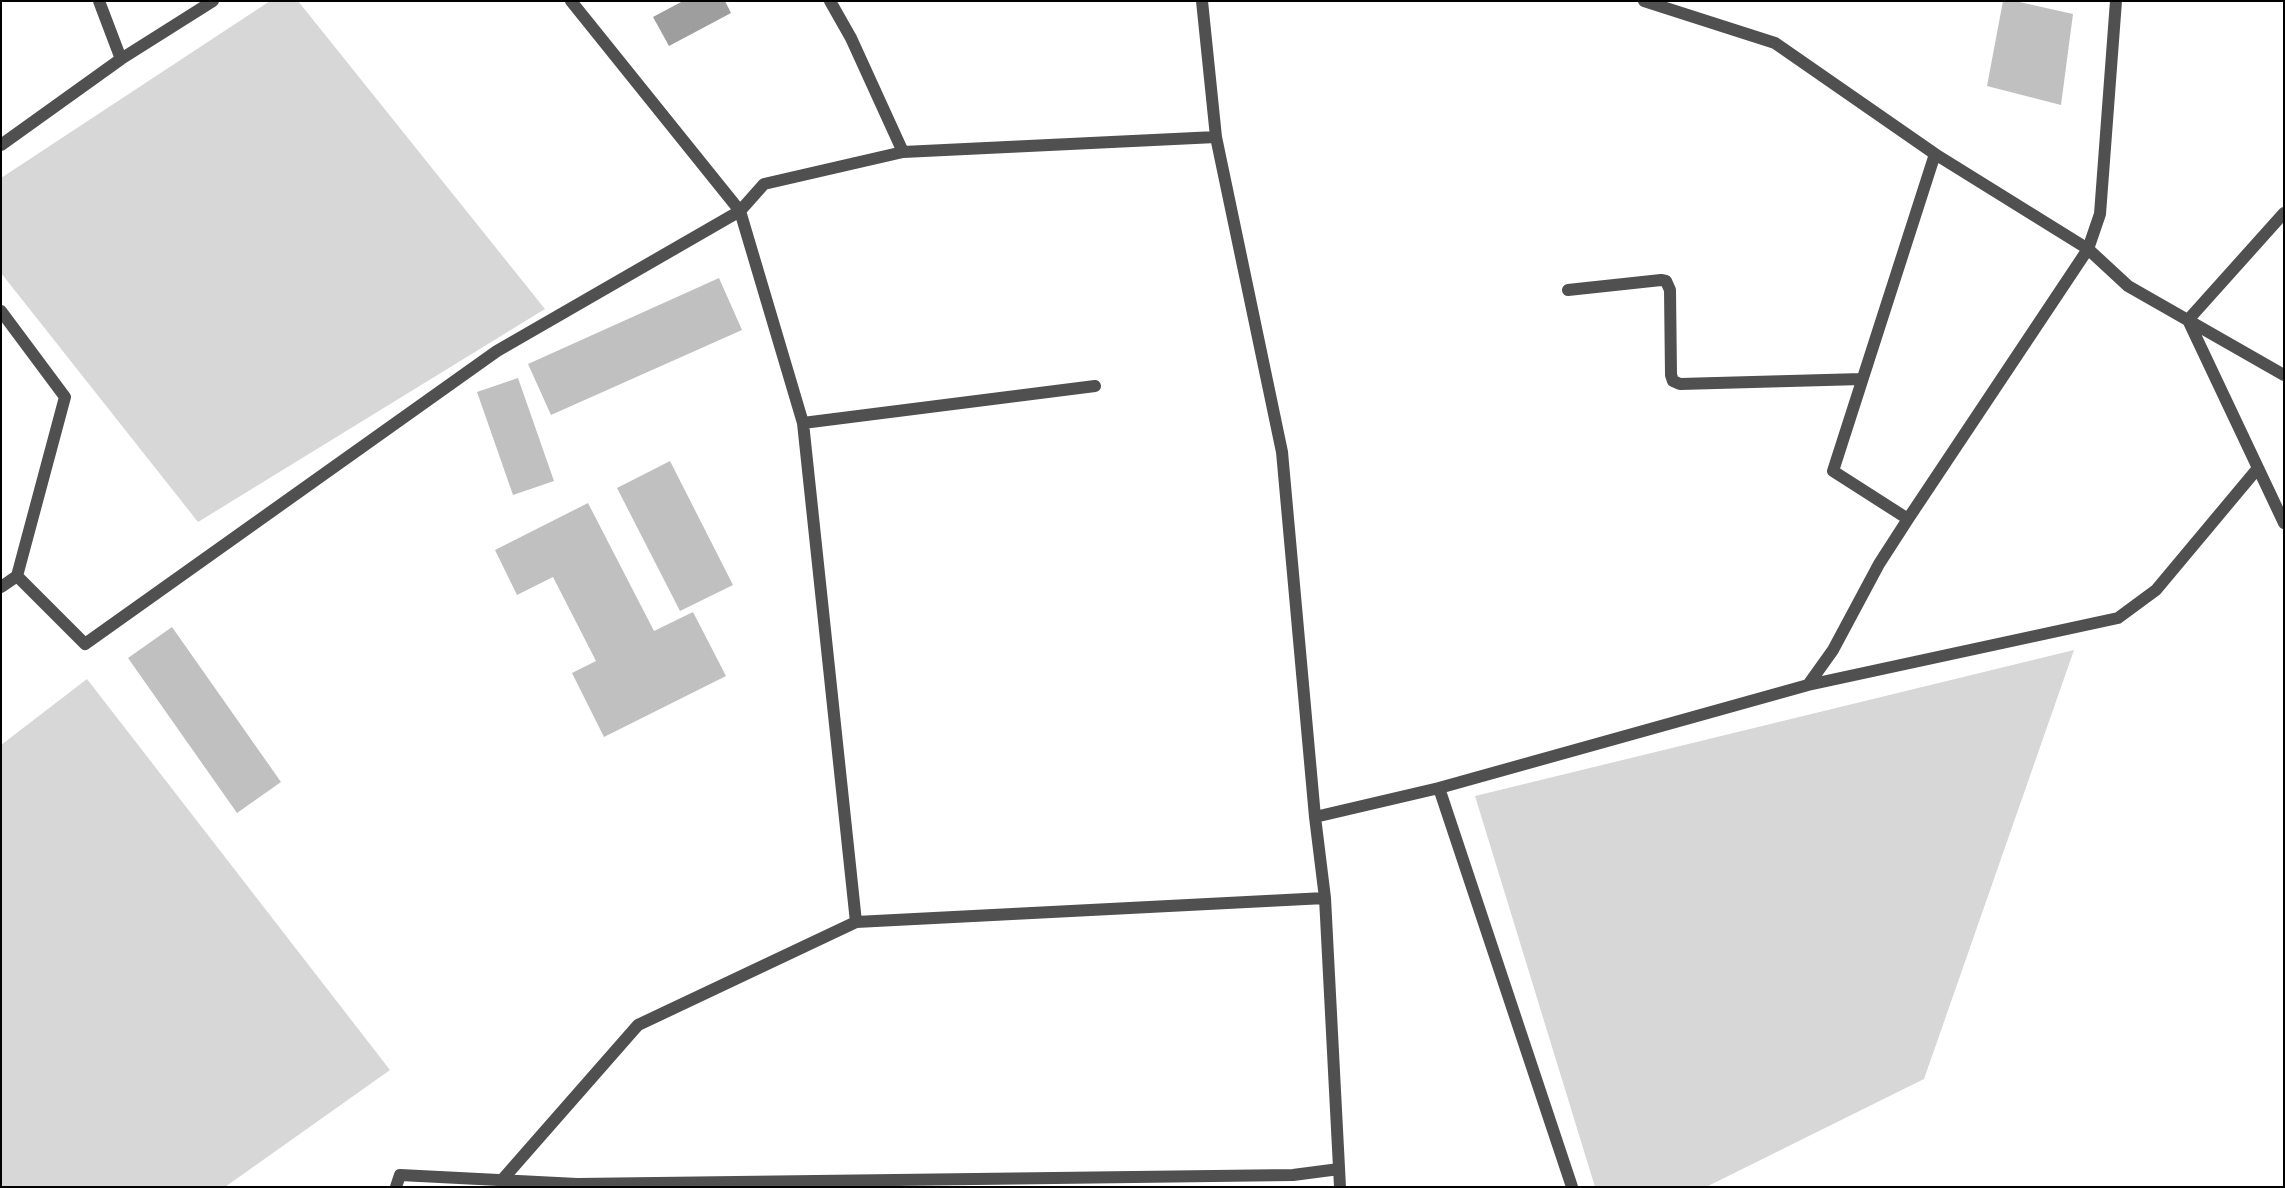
<!DOCTYPE html>
<html>
<head>
<meta charset="utf-8">
<style>
	body { margin:0 }
	#map { position:relative; width:2285px; height:1188px; overflow:hidden; background:#fff; font-family:Manrope,sans-serif }
	canvas { display:block }
	.frame { position:absolute; inset:0; border:2px solid #000; pointer-events:none }
</style>
</head>
<body>
<div id="map">
<canvas width="2285" height="1188"></canvas>
<div class="frame"></div>
</div>
<script>
const ctx = document.querySelector('canvas').getContext('2d');
ctx.lineJoin = 'round';
function fill(path, color) { ctx.fillStyle = color; ctx.fill(path, 'evenodd'); }
const poly = rows => new Path2D(rows.map(r => 'M' + r).join(''));
function stroke(path, color, width, dash) { ctx.strokeStyle = color; ctx.lineWidth = width; ctx.lineCap = dash ? 'butt' : 'round'; ctx.setLineDash(dash || []); ctx.stroke(path); }
fill(poly([
	[270,1,298,1,545,309,198,522,1,273,1,178],
	[2074,650,1924,1079,1706,1187,1595,1187,1475,796],
	[87,679,390,1070,225,1187,1,1187,1,745]
]), '#d7d7d7');
fill(poly([
	[683,1,725,1,731,13,669,46,653,17]
]), '#9e9e9e');
fill(poly([
	[2003,1,2015,1,2073,14,2061,105,1987,86],
	[719,278,742,330,551,415,528,364],
	[518,378,554,481,513,495,477,392],
	[670,461,733,585,680,611,617,488],
	[588,503,654,631,693,612,726,676,604,737,572,673,596,661,553,577,517,595,495,550],
	[172,627,281,782,237,813,128,658]
]), '#c0c0c0');
stroke(poly([
	[99,1,121,59],
	[571,1,740,211,803,423,856,922],
	[830,1,851,38,903,152],
	[1202,1,1216,137,1282,452,1315,817,1325,898,1340,1187],
	[1644,1,1775,43,1935,154,2088,249,2128,286,2284,375],
	[1,145,121,59,213,1],
	[2284,213,2188,320,2284,523],
	[1568,290,1661,280,1666,281,1670,290,1671,375,1673,381,1680,384,1862,379],
	[1,311,65,397,17,576,1,587],
	[803,423,1095,386],
	[1908,519,1833,471,1935,154],
	[17,576,85,644,497,351,740,211,764,184,903,152,1216,137],
	[1808,685,2118,618,2156,590,2258,468],
	[1439,788,1572,1187],
	[1315,817,1439,788,1808,685,1833,650,1879,564,1908,519,2088,249,2100,214,2116,1],
	[502,1180,638,1025,856,922,1325,898],
	[396,1187,400,1175,577,1184,1293,1175,1339,1169]
]), '#505050', 12);
</script>
</body>
</html>
